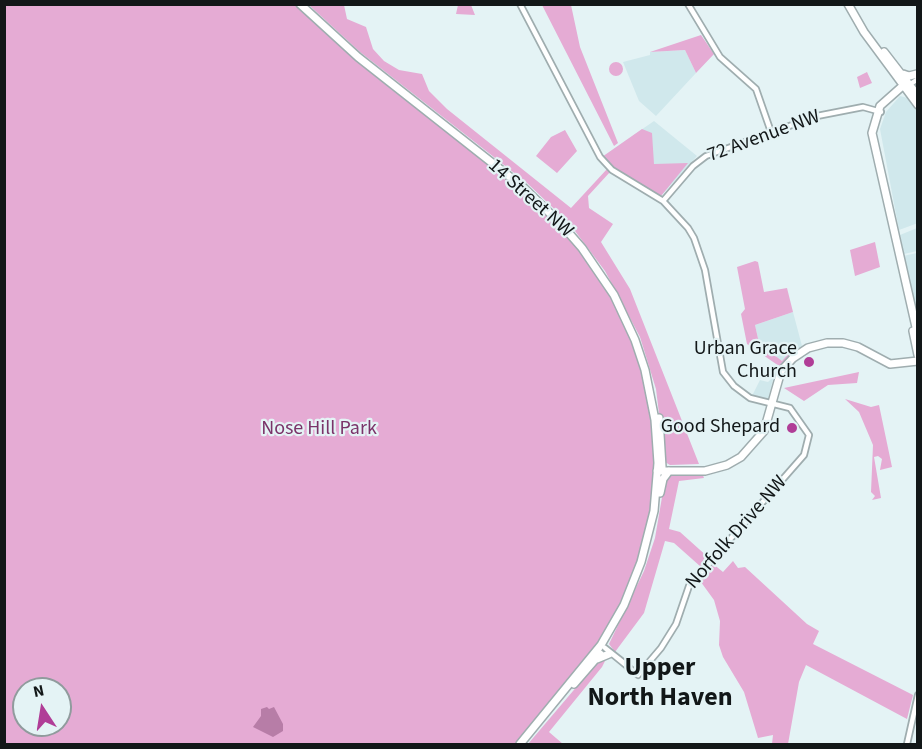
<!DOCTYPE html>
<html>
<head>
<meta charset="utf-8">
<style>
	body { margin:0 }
	#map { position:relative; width:922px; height:749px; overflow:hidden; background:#e4f3f5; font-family:"Source Sans 3",sans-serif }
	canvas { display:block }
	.frame { position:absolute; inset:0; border:6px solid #121718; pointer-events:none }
	.north { position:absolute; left:12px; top:677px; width:60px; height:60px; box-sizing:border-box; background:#e4f3f5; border:2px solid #909b9d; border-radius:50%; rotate:348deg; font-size:16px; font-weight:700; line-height:24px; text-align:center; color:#121718 }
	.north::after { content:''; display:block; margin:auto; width:21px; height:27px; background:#b03d97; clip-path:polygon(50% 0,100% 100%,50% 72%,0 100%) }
</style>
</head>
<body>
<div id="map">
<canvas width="922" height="749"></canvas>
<div class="frame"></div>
<div class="north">N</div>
</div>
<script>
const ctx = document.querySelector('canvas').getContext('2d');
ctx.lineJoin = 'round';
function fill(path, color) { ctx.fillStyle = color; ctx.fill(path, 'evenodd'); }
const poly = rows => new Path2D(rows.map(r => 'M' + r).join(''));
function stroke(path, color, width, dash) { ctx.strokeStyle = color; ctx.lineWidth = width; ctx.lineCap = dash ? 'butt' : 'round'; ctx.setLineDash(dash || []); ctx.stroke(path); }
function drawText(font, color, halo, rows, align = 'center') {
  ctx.font = font + ' "Source Sans 3",sans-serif'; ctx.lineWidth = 4.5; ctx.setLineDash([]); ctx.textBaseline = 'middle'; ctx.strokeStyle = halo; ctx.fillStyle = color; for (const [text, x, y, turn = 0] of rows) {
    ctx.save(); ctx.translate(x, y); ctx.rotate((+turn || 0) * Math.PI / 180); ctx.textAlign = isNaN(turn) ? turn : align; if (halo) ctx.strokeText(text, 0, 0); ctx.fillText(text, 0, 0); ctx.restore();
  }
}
fill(poly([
	[685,50,696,73,656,116,639,101,623,62,650,55,650,52],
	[900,96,908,98,917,111,918,223,899,230,880,129,886,112],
	[654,121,697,156,661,196,620,173,602,157],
	[917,228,917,251,904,254,900,235],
	[917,253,917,320,903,256],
	[793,312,802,346,782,361,759,343,755,325],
	[774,376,768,399,752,396,760,380,768,382]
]), '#d0e8ec');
fill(poly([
	[5,5,297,5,391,89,514,183,571,238,612,296,637,352,651,407,655,470,650,514,642,550,628,590,611,622,593,650,516,744,5,744],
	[24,689,60,689,60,725,24,725],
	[309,5,344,5,347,19,366,27,373,49,384,61,399,70,422,74,429,91,447,109,571,208,607,169,610,172,588,196,589,208,613,224,601,242,630,289,699,464,670,465,665,462,656,389,640,337,605,271,569,223,527,183,360,52],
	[458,5,471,5,475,15,456,14],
	[542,5,571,5,580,47,618,143,614,146],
	[701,35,714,54,696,73,685,50,650,52],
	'609 69a7 7 0 1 1 14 0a7 7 0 1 1-14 0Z',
	[867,72,872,83,860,88,857,77],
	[642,129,652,133,654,164,688,163,661,196,614,169,602,157],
	[565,130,577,151,557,173,536,156,551,137],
	[875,242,880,267,855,276,850,250],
	[755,261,758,262,764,292,787,288,793,312,755,325,759,343,782,361,790,352,798,349,779,366,747,344,741,314,745,309,737,267],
	[859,372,857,383,828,385,804,401,784,388],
	[845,399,871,407,879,405,892,467,880,470,882,459,878,456,874,457,881,498,872,500,875,496,871,492,873,445,859,412],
	[702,473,704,478,679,481,669,529,680,532,709,558,701,567,674,543,665,541,644,613,615,652,609,644,644,571,655,538,666,474],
	[733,561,738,568,745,567,807,624,819,631,813,644,913,695,907,719,806,665,799,682,788,744,772,744,773,735,758,738,744,692,723,657,719,645,720,621,714,600,698,578,712,563,723,572],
	[601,658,606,659,602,667,549,732,563,744,528,744]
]), '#e5abd4');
fill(poly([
	[267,707,269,709,274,707,283,724,283,731,273,737,253,727,261,716,261,709]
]), '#b77da7');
const minor = poly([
	[520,4,600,157,612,170,663,201,688,228,694,238,705,270,723,372,734,386,750,398,790,408,809,435,804,455,689,586,676,624,661,648,638,675,605,648],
	[688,4,720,57,756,89,771,132],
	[909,85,918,79],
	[663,201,693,166,706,156,817,116,863,107,881,112],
	[605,648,624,663],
	[907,744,918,695]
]);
const major = poly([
	[300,4,358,57,524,188,561,224,582,248,614,295,635,340,645,370,655,420,658,463,654,511,641,562,624,605,601,645,520,744],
	[848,4,864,32,918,105],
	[884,52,918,96],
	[903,74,909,76,917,74],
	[907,82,880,106,872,133,918,336],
	[913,331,918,355],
	[659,418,662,467],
	[657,471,705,471,727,465,741,457,764,431,781,371,793,358,808,348,827,343,843,343,858,347,890,364,918,361],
	[660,493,663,479,669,471],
	[597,659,609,654],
	[574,684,600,654]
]);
stroke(minor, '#9fadaf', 8);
stroke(major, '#9fadaf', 10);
stroke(minor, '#fff', 4.5);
stroke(major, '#fff', 7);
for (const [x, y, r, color] of [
	[809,362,6,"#b03d97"],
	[792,428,6,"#b03d97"]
]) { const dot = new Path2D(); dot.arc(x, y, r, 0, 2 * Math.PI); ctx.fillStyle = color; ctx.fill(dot); stroke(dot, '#e4f3f5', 2); }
drawText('20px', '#121718', '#e4f3f5', [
	["72 Avenue NW",764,137,-20],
	["14 Street NW",530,199,42],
	["Norfolk Drive NW",737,533,-49]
]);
drawText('20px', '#121718', '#e4f3f5', [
	["Urban Grace",797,350],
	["Church",797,373],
	["Good Shepard",780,428]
], 'right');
drawText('20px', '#7a3369', '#e4f3f5', [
	["Nose Hill Park",319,430]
]);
drawText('bold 26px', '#121718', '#e4f3f5', [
	["Upper",660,669],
	["North Haven",660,699]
]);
</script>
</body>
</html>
